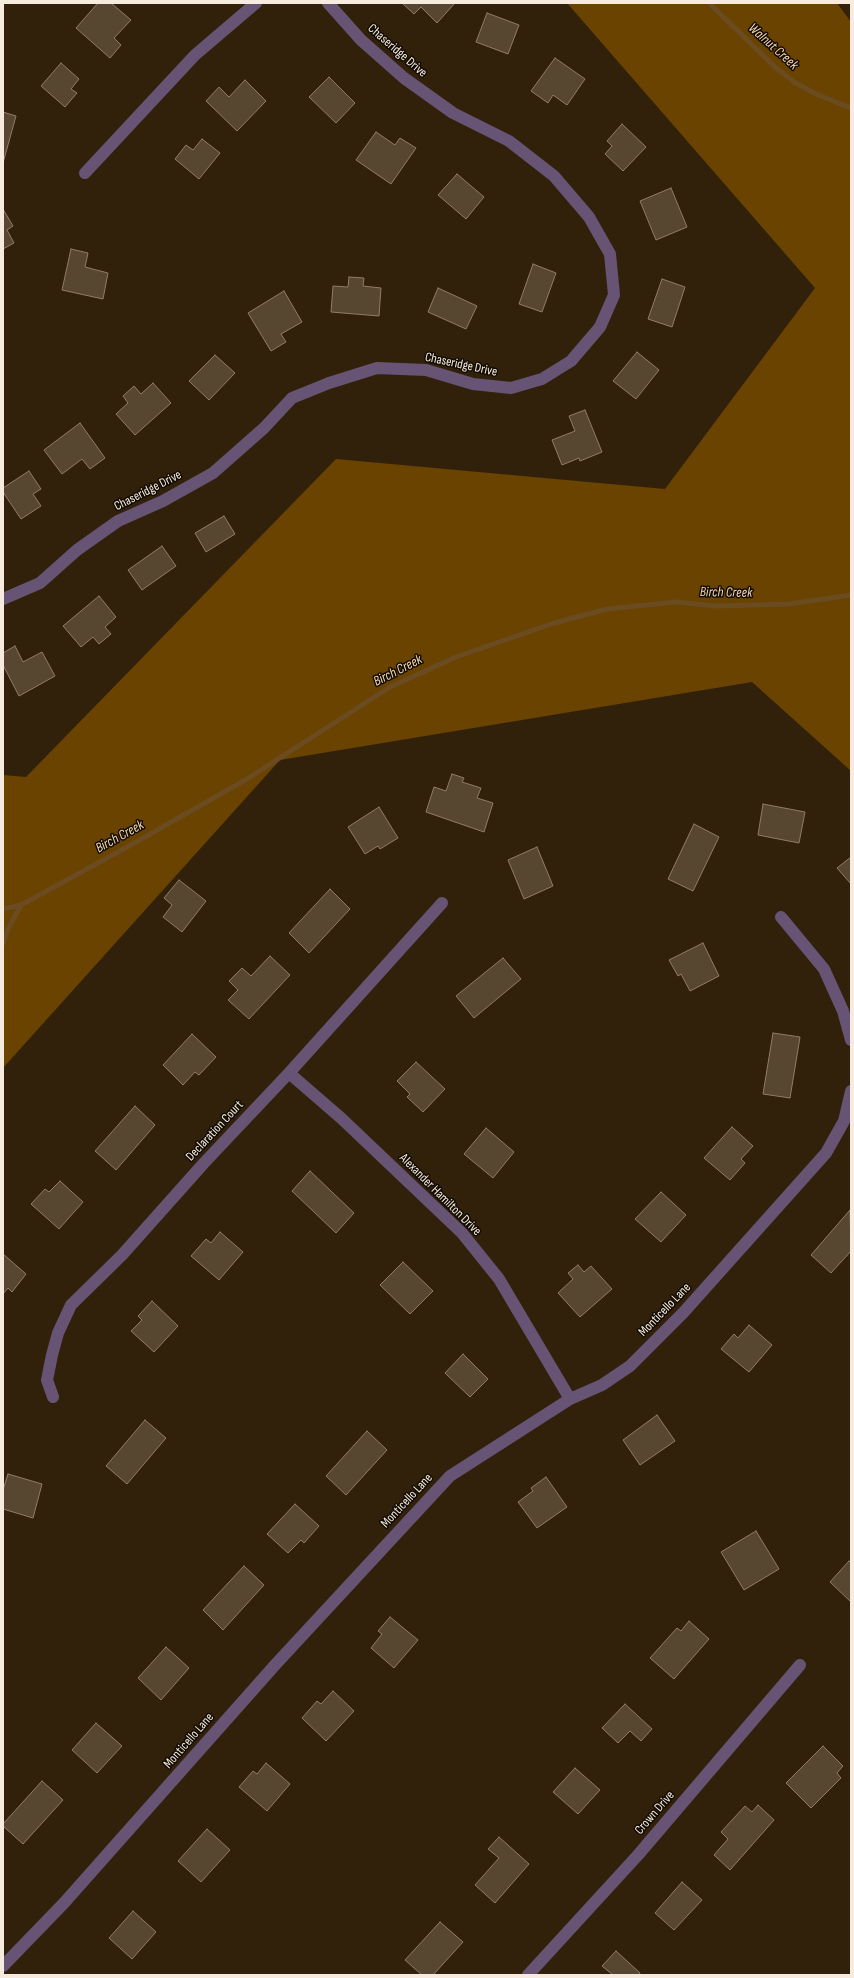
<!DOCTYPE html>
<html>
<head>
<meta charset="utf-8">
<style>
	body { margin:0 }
	#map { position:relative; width:854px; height:1978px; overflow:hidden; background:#31210b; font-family:"Sofia Sans Condensed",sans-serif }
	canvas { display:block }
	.frame { position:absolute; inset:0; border:4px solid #f6ebde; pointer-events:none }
</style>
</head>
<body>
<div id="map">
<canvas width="854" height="1978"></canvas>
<div class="frame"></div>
</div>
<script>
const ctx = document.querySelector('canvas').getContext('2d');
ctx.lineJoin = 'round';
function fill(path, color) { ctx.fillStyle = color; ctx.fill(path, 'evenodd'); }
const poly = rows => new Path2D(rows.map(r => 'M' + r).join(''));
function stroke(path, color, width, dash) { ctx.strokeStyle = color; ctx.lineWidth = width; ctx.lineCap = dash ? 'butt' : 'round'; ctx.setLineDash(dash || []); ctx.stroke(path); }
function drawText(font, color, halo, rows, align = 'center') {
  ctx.font = font + ' "Sofia Sans Condensed",sans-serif'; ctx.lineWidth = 3; ctx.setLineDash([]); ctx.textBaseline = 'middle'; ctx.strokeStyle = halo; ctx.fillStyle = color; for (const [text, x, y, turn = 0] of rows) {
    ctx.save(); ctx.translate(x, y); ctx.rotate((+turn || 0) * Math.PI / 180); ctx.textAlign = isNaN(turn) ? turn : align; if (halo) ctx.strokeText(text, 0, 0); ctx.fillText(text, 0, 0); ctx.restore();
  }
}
fill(poly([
	[567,3,837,3,851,22,851,771,752,682,280,760,3,1068,3,775,26,777,336,459,665,489,815,288]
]), '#6a4300');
stroke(poly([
	[709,3,774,66,794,82,816,94,851,108],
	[3,909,21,905,129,846,247,779,390,687,456,657,554,623,607,609,676,602,716,606,789,604,851,595],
	[3,944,8,929,21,905]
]), '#6b4c20', 5);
const building = poly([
	[98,3,111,3,131,20,114,38,121,45,110,58,76,28,98,3],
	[402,3,455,3,437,23,421,7,414,14,402,3],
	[487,13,519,25,508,54,476,42,487,13],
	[555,58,585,79,567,105,553,95,548,103,531,91,555,58],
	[61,63,79,79,71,89,77,93,65,107,41,86,61,63],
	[329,77,355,103,336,123,309,97,329,77],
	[245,80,266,101,237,131,206,101,219,87,229,97,245,80],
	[3,112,16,116,3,163,3,112],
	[622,124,646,147,623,171,605,154,612,146,607,141,622,124],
	[376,132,395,145,400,138,416,148,391,184,356,160,376,132],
	[202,139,220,153,199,179,175,159,186,145,193,150,202,139],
	[457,174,484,197,466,219,438,195,457,174],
	[671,188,687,227,656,240,640,201,671,188],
	[3,209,13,226,7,230,14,243,3,249,3,209],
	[71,249,88,253,85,267,108,273,103,299,62,290,71,249],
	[533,264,556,273,542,312,519,304,533,264],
	[349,277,364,278,363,286,381,288,379,316,331,312,333,286,348,287,349,277],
	[662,279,685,287,672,327,648,319,662,279],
	[438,288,477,306,466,329,428,312,438,288],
	[284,291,302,322,281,334,286,342,271,351,248,313,284,291],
	[637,352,659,370,636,399,613,381,637,352],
	[215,355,235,373,209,400,189,381,215,355],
	[153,383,171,403,135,435,116,414,128,403,123,396,134,386,141,394,153,383],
	[585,410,602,452,580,461,579,458,562,465,552,440,575,431,569,416,585,410],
	[80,423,105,458,90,469,82,459,62,474,44,450,80,423],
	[29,471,41,489,33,494,41,506,21,519,3,492,3,488,29,471],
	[224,516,235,534,206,552,195,533,224,516],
	[162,546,176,566,142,590,128,570,162,546],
	[99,596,116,617,105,627,111,634,99,644,93,637,81,647,63,626,99,596],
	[15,646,23,662,42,652,55,676,19,696,3,665,3,653,15,646],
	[452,774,464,778,462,782,481,788,477,798,493,803,484,832,426,812,434,787,446,791,452,774],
	[763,804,805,812,799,843,758,835,763,804],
	[379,807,398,838,380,849,378,846,365,854,348,827,379,807],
	[694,824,719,837,693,891,668,879,694,824],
	[537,847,553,886,524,899,508,860,537,847],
	[851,857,851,884,837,868,851,857],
	[179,880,206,901,182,932,163,917,172,905,164,898,179,880],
	[330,889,350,909,309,953,289,933,330,889],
	[703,943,719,976,690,991,681,974,678,976,669,960,703,943],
	[270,956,290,975,249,1019,228,1000,238,990,229,981,242,968,251,976,270,956],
	[503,958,521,979,474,1018,456,996,503,958],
	[773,1033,800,1037,790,1098,763,1094,773,1033],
	[192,1034,216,1057,199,1075,195,1072,183,1085,163,1065,192,1034],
	[416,1062,445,1089,423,1112,407,1097,410,1094,397,1081,416,1062],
	[135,1106,155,1125,116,1170,95,1151,135,1106],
	[732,1127,753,1146,741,1159,745,1163,730,1180,704,1158,732,1127],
	[486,1128,514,1152,493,1178,464,1154,486,1128],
	[310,1171,354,1213,336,1233,292,1191,310,1171],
	[60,1181,83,1202,59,1229,31,1204,45,1189,49,1192,60,1181],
	[661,1192,686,1215,661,1242,635,1219,661,1192],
	[850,1210,851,1251,831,1273,811,1255,850,1210],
	[220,1232,243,1252,219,1280,191,1256,206,1239,211,1243,220,1232],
	[3,1254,26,1274,12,1292,8,1288,3,1294,3,1254],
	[403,1262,433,1291,410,1314,380,1285,403,1262],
	[578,1265,584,1272,591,1266,612,1289,580,1317,558,1293,573,1279,568,1273,578,1265],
	[152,1301,178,1326,154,1352,131,1331,142,1320,138,1316,152,1301],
	[749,1325,772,1345,749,1372,721,1349,734,1334,738,1338,749,1325],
	[463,1354,488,1379,470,1397,445,1373,463,1354],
	[657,1415,675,1441,640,1465,623,1440,657,1415],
	[145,1420,166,1438,127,1484,106,1466,145,1420],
	[367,1431,387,1450,346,1495,326,1476,367,1431],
	[8,1474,42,1484,33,1518,3,1509,3,1490,8,1474],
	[546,1477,567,1507,537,1528,518,1502,533,1491,531,1488,546,1477],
	[295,1504,319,1526,304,1543,301,1540,288,1553,267,1534,295,1504],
	[756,1531,779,1569,744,1590,721,1552,756,1531],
	[849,1561,851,1563,851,1602,830,1582,849,1561],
	[244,1566,264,1585,223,1630,203,1610,244,1566],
	[390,1617,418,1640,394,1668,371,1648,382,1634,378,1631,390,1617],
	[689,1621,709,1639,674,1679,650,1658,677,1628,681,1631,689,1621],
	[166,1647,189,1668,161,1700,138,1678,166,1647],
	[333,1691,354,1711,326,1741,302,1718,317,1701,321,1704,333,1691],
	[625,1704,652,1729,641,1741,630,1731,618,1743,602,1728,625,1704],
	[96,1723,122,1746,97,1773,72,1750,96,1723],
	[823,1746,843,1766,837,1773,841,1778,811,1808,786,1783,823,1746],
	[266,1763,290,1784,267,1811,239,1787,253,1771,257,1774,266,1763],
	[575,1768,600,1790,578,1814,553,1792,575,1768],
	[42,1781,63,1800,23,1844,3,1826,3,1824,42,1781],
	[758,1805,774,1820,730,1870,714,1855,728,1839,721,1832,745,1806,752,1812,758,1805],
	[207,1829,230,1850,201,1882,178,1861,207,1829],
	[499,1837,529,1864,495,1903,475,1885,499,1858,488,1849,499,1837],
	[682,1882,702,1900,674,1930,655,1913,682,1882],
	[133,1911,156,1932,132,1959,109,1938,133,1911],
	[440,1922,463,1942,433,1975,422,1975,405,1960,440,1922],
	[616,1951,640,1973,639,1975,613,1975,602,1966,616,1951]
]);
fill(building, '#584730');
stroke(building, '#917d65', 1);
stroke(poly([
	[85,173,195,55,256,3],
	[3,599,40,583,77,550,118,521,163,501,213,473,264,428,292,398,329,383,377,368,426,370,473,384,511,388,542,379,571,361,600,327,614,295,610,254,589,217,554,176,509,141,453,113,404,78,361,40,328,3],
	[781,917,824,969,843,1011,851,1040],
	[289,1073,341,1118,462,1233,499,1279,570,1399],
	[53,1397,47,1380,52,1355,58,1333,71,1305,122,1255,204,1163,289,1073,442,903],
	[3,1966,64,1903,275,1665,450,1476,570,1399,602,1385,630,1366,683,1313,826,1153,844,1121,851,1091],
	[528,1975,638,1855,800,1665]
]), '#675474', 12);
drawText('13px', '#f6ebde', '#130c04', [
	["Chaseridge Drive",397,51,41],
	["Chaseridge Drive",461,365,12],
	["Chaseridge Drive",148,491,-27],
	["Declaration Court",215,1131,-47],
	["Alexander Hamilton Drive",440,1195,45],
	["Monticello Lane",665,1310,-46],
	["Monticello Lane",407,1501,-47],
	["Monticello Lane",189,1741,-49],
	["Crown Drive",655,1813,-49]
]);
drawText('italic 14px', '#f6d8b1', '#130c04', [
	["Walnut Creek",773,47,42],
	["Birch Creek",726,593,1],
	["Birch Creek",398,671,-27],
	["Birch Creek",120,837,-29]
]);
</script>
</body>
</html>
